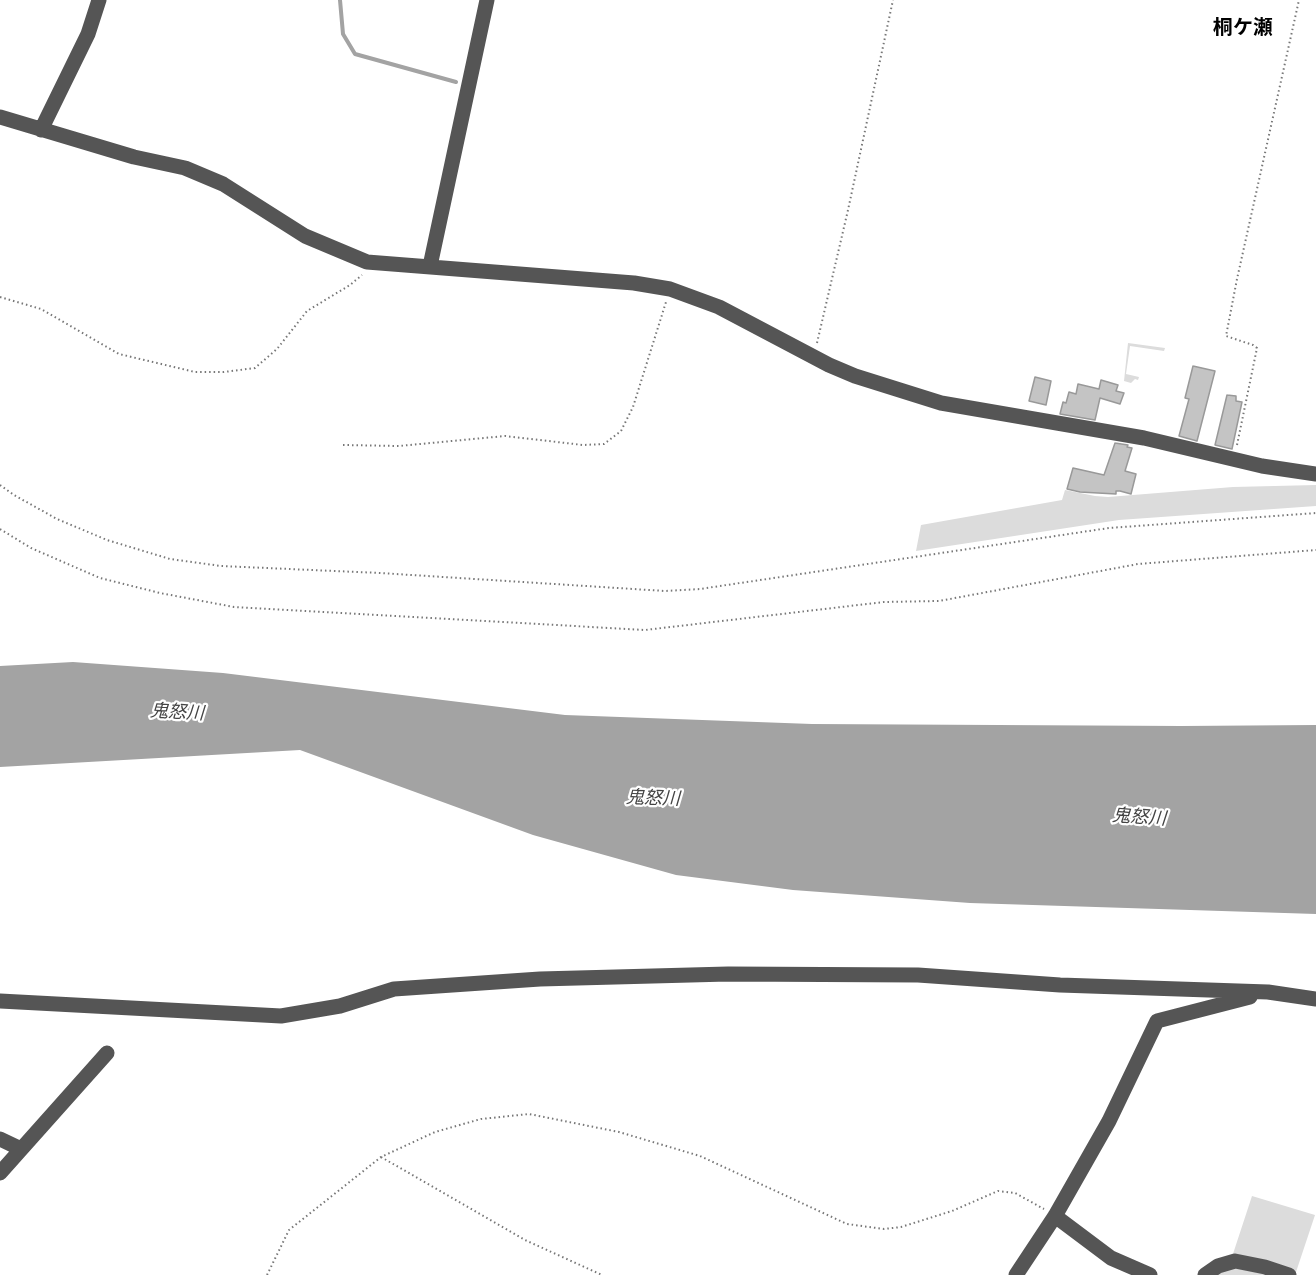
<!DOCTYPE html>
<html>
<head>
<meta charset="utf-8">
<style>
	body { margin:0 }
	canvas { display:block; background:#fff }
</style>
</head>
<body>
<canvas width="1316" height="1275"></canvas>
<script>
const ctx = document.querySelector('canvas').getContext('2d');
ctx.lineJoin = 'round';
function fill(path, color) { ctx.fillStyle = color; ctx.fill(path, 'evenodd'); }
const poly = rows => new Path2D(rows.map(r => 'M' + r).join(''));
function stroke(path, color, width, dash) { ctx.strokeStyle = color; ctx.lineWidth = width; ctx.lineCap = dash ? 'butt' : 'round'; ctx.setLineDash(dash || []); ctx.stroke(path); }
function drawText(font, color, halo, rows, align = 'center') {
  ctx.font = font + ' "DM Sans","Noto Sans JP",sans-serif'; ctx.lineWidth = 4.5; ctx.setLineDash([]); ctx.textBaseline = 'middle'; ctx.strokeStyle = halo; ctx.fillStyle = color; for (const [text, x, y, turn = 0] of rows) {
    ctx.save(); ctx.translate(x, y); ctx.rotate((+turn || 0) * Math.PI / 180); ctx.textAlign = isNaN(turn) ? turn : align; if (halo) ctx.strokeText(text, 0, 0); ctx.fillText(text, 0, 0); ctx.restore();
  }
}
fill(poly([
	[1128,343,1165,348,1164,351,1130,346,1126,374,1139,377,1138,380,1135,379,1131,383,1124,381],
	[1316,485,1316,506,1119,520,916,551,921,525,1062,500,1065,490,1095,496,1108,497,1233,487],
	[1252,1196,1315,1215,1295,1275,1205,1275,1230,1263]
]), '#dcdcdc');
fill(poly([
	[73,662,223,673,565,715,812,724,1182,726,1316,725,1316,914,970,903,793,890,676,875,533,835,300,750,0,767,0,666]
]), '#a3a3a3');
stroke(poly([
	[340,0,343,34,355,54,456,82]
]), '#a3a3a3', 4);
const building = poly([
	[1193,366,1215,371,1197,441,1179,436,1189,399,1185,398,1193,366],
	[1035,377,1051,381,1046,405,1029,401,1035,377],
	[1101,380,1118,385,1116,391,1124,393,1120,404,1100,398,1095,420,1060,414,1063,402,1066,403,1069,392,1076,394,1078,384,1099,389,1101,380],
	[1227,395,1236,396,1236,401,1242,402,1232,449,1215,445,1227,395],
	[1115,443,1128,445,1127,447,1132,448,1125,471,1136,474,1131,494,1120,491,1116,491,1116,494,1080,492,1067,489,1073,468,1104,475,1115,443]
]);
fill(building, '#c4c4c4');
stroke(building, '#999', 1.5);
stroke(poly([
	[0,297,41,309,119,354,195,372,224,372,255,368,277,349,307,311,350,285,362,275],
	[817,343,848,210,893,0],
	[343,445,399,446,505,436,583,445,604,444,621,431,633,407,666,302],
	[1237,445,1257,348,1253,345,1226,336,1237,279,1299,0],
	[0,485,14,495,57,519,107,540,170,559,221,566,380,573,665,591,700,589,1109,528,1316,513],
	[0,529,31,548,100,578,160,593,234,607,645,630,884,602,939,601,1138,564,1316,550],
	[381,1157,525,1240,602,1275],
	[267,1275,289,1230,381,1157,435,1132,481,1119,529,1114,619,1132,700,1156,847,1224,884,1229,901,1227,952,1211,998,1191,1015,1193,1044,1209]
]), '#777', 2, [1.5, 3]);
stroke(poly([
	[0,117,134,157,185,168,223,184,305,236,367,262,634,283,670,289,719,307,829,365,855,376,941,403,1144,438,1262,466,1316,474],
	[41,130,88,34,99,0],
	[430,266,487,0],
	[0,1001,281,1016,340,1006,394,989,540,979,728,974,918,975,1060,985,1268,992,1316,999],
	[0,1139,21,1149],
	[0,1173,107,1053],
	[1055,1216,1111,1258,1150,1275],
	[1016,1275,1055,1216,1109,1121,1157,1021,1250,997],
	[1205,1275,1218,1266,1235,1261,1265,1267,1289,1275]
]), '#555', 15);
drawText('italic 18px', '#444', '#fff', [
	["鬼怒川",177,713,3],
	["鬼怒川",653,799,2],
	["鬼怒川",1139,818,4]
]);
drawText('bold 20px', '#000', '#fff', [
	["桐ケ瀬",1243,29]
]);
</script>
</body>
</html>
